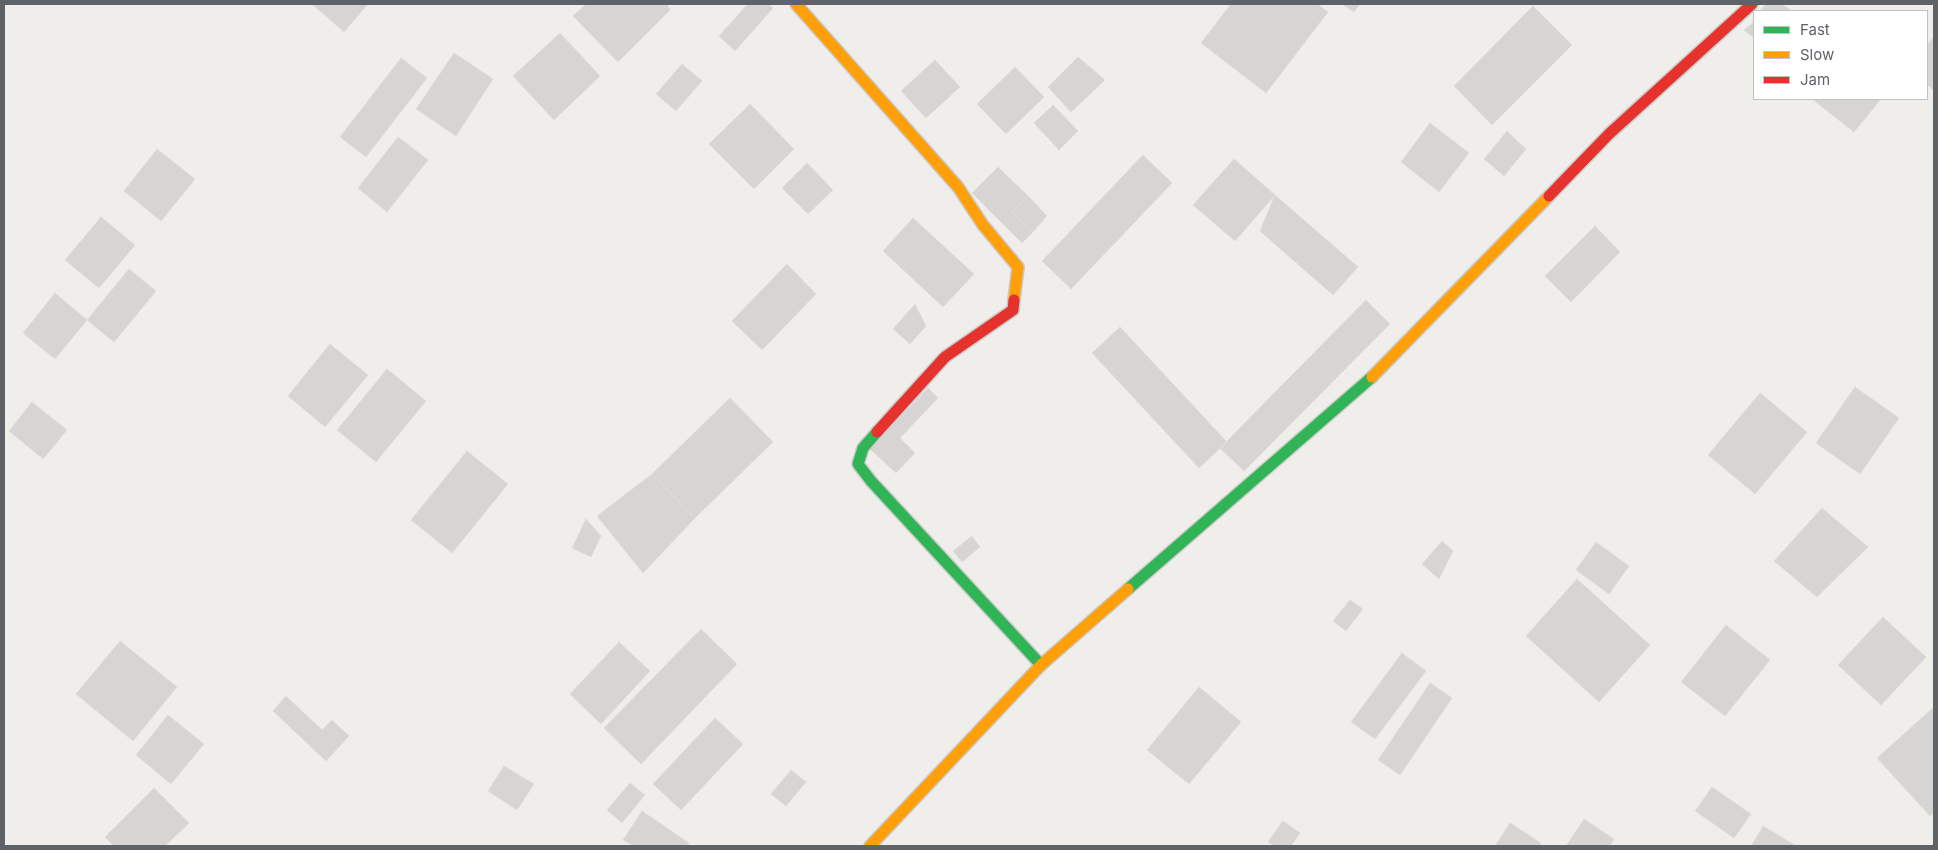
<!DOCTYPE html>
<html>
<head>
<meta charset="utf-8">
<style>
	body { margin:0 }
	#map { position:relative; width:1938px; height:850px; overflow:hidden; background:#efeeea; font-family:Inter,sans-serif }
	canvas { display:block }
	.frame { position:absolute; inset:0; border:5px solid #5f6368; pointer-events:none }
	.legend { position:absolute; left:1753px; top:10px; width:175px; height:90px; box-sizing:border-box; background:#fff; border:1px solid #bfc1c3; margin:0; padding:6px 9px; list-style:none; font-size:15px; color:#5f6368 }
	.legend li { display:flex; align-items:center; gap:10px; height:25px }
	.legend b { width:25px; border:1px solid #bfc1c3 }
</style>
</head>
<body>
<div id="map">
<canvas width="1938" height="850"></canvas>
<div class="frame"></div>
<ul class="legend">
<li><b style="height:6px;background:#30b455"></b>Fast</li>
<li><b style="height:6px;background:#ff9f0a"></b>Slow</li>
<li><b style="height:6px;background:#e5322d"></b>Jam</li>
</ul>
</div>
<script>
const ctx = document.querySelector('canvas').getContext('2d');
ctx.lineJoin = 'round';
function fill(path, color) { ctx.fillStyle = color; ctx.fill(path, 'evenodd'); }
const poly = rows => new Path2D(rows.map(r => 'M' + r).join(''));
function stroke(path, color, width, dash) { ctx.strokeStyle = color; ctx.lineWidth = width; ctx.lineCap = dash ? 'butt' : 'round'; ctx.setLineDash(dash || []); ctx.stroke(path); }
const building = poly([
	[312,4,368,4,344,32,312,4],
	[586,4,667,4,670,10,618,62,573,16,586,4],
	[748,4,768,4,773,8,735,51,719,36,748,4],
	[1231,4,1317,4,1328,12,1266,93,1201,43,1231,4],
	[1342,4,1360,4,1354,12,1342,4],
	[1766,4,1782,4,1792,11,1760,11,1766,4],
	[1533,6,1572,45,1492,125,1454,86,1533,6],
	[1754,22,1754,38,1744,30,1754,22],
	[560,33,600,76,554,120,513,76,560,33],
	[1934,37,1934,91,1927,84,1927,45,1934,37],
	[454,53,493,79,456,136,416,109,454,53],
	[1078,57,1105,80,1071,112,1048,87,1078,57],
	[401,58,427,78,366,157,340,137,401,58],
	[935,60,960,87,926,118,901,91,935,60],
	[682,64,702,81,676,111,656,94,682,64],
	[1015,67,1044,97,1006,134,977,104,1015,67],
	[1812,99,1881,99,1854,132,1812,99],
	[750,104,794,149,754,189,709,144,750,104],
	[1053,105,1078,131,1059,150,1034,123,1053,105],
	[1430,123,1469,153,1439,192,1401,162,1430,123],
	[1507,131,1526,149,1504,176,1484,159,1507,131],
	[398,137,428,160,387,212,358,188,398,137],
	[157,149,195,179,161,221,124,191,157,149],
	[1143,155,1172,183,1071,289,1042,261,1143,155],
	[1234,159,1275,195,1235,241,1193,205,1234,159],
	[807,163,833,190,808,214,782,188,807,163],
	[998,167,1028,196,1012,212,1033,232,1022,243,972,193,998,167],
	[1275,195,1358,267,1333,295,1260,231,1275,195],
	[1028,196,1047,216,1033,232,1012,212,1028,196],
	[101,217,135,245,99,288,65,260,101,217],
	[913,218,974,274,943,307,883,251,913,218],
	[1595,226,1620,252,1571,302,1545,276,1595,226],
	[787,264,816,294,762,350,732,321,787,264],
	[129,269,156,291,114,342,87,320,129,269],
	[55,293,87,320,55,359,23,333,55,293],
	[1366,300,1390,324,1244,471,1220,448,1366,300],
	[915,304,926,326,910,344,893,329,915,304],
	[1120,327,1227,442,1199,468,1092,353,1120,327],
	[330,344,368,375,325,427,288,396,330,344],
	[387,369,426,401,376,462,337,430,387,369],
	[1855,387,1899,418,1860,474,1816,443,1855,387],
	[928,388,938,398,900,438,915,453,896,473,870,449,928,388],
	[1760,393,1807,432,1755,494,1708,455,1760,393],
	[730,398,773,442,695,518,652,474,730,398],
	[32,402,67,430,43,459,9,431,32,402],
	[467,451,508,484,452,553,411,520,467,451],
	[652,474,695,518,643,573,597,516,652,474],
	[1822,508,1868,547,1817,597,1774,561,1822,508],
	[586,519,601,536,591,557,572,548,586,519],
	[972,536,980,547,962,562,953,551,972,536],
	[1442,541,1453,551,1439,579,1422,564,1442,541],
	[1596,542,1629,566,1609,594,1576,570,1596,542],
	[1577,579,1650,645,1599,702,1526,636,1577,579],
	[1350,600,1363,609,1346,631,1333,621,1350,600],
	[1883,617,1926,657,1881,705,1838,665,1883,617],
	[1726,625,1770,660,1725,716,1681,682,1726,625],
	[701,629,737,664,641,764,604,728,701,629],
	[120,641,177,687,133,741,76,694,120,641],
	[619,642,650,671,601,724,570,694,619,642],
	[1402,653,1426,671,1375,739,1351,722,1402,653],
	[1430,683,1452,698,1400,775,1378,760,1430,683],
	[1199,687,1241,722,1189,784,1147,750,1199,687],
	[286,696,322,730,332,720,349,736,326,761,273,711,286,696],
	[1934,707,1934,813,1930,816,1877,758,1934,707],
	[168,715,204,744,171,784,136,755,168,715],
	[715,718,743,744,681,810,653,784,715,718],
	[504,766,534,784,517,810,488,791,504,766],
	[791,770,806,782,786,806,771,794,791,770],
	[630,783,645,795,622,823,607,810,630,783],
	[1712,787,1751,814,1734,838,1695,811,1712,787],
	[154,788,189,823,165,846,114,846,105,837,154,788],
	[642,811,689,843,687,846,634,846,623,840,642,811],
	[1584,819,1614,839,1610,846,1566,846,1584,819],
	[1283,821,1300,833,1291,846,1274,846,1268,842,1283,821],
	[1510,823,1541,843,1539,846,1495,846,1510,823],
	[1763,826,1796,846,1751,846,1763,826]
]);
fill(building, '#d6d5d3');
stroke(building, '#deddd9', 1);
const fast = poly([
	[877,432,863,448,858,464,871,481,1041,665],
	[1128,589,1372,377]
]);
const slow = poly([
	[796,4,958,187,983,225,1018,267,1014,300],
	[1372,377,1549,196],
	[870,846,1041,665,1128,589]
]);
const jam = poly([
	[1549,196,1609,134,1752,4],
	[877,432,945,357,1013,310,1014,300]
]);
stroke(fast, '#cacacb', 14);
stroke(slow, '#cacacb', 14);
stroke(jam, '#cacacb', 14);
stroke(fast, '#30b455', 11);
stroke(slow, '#ff9f0a', 11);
stroke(jam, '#e5322d', 11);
</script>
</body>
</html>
